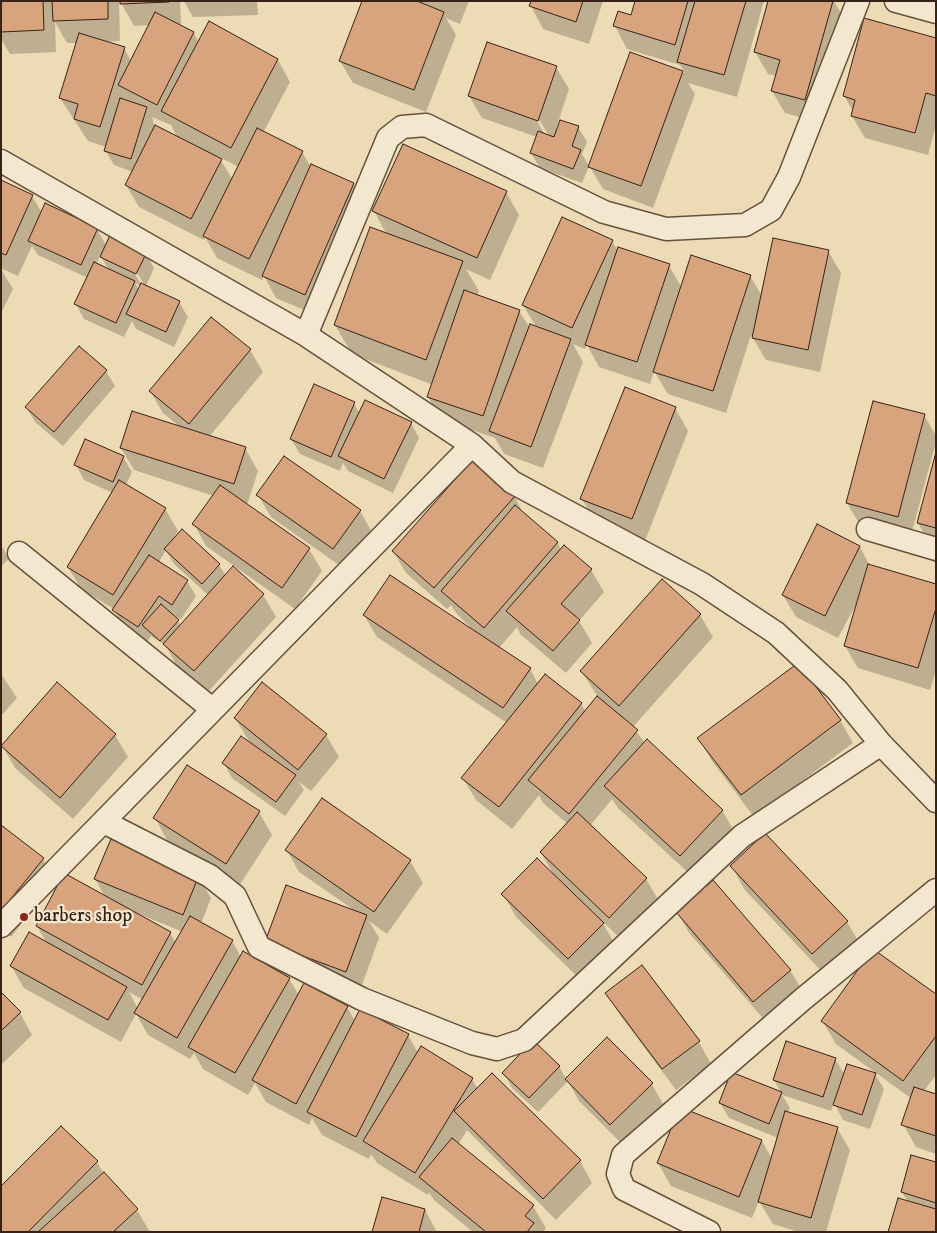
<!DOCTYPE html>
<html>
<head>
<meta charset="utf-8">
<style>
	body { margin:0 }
	#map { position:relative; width:937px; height:1233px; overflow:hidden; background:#eddbb5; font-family:"IM FELL DW Pica",serif }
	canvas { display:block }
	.frame { position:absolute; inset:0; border:2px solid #382116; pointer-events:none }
</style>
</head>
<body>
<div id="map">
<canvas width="937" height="1233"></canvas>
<div class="frame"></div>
</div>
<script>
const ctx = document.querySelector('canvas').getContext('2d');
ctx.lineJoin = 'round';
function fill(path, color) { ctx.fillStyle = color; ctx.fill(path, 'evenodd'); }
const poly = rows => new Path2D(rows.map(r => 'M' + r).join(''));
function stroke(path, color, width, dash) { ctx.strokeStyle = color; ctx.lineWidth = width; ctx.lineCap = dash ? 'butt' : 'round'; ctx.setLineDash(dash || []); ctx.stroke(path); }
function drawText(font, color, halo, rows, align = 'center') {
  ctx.font = font + ' "IM FELL DW Pica",serif'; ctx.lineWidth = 4.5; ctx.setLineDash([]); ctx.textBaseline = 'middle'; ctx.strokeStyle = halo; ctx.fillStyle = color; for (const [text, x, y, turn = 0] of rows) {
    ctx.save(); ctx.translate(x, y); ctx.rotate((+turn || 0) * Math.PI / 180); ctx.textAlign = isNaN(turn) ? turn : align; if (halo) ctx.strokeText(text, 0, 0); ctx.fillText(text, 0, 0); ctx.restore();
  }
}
fill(poly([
	[1,1,119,1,120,41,105,42,124,48,131,61,150,25,134,26,120,1,180,1,181,24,176,24,194,33,199,43,278,60,290,82,263,133,302,152,311,167,353,184,366,206,318,316,276,298,264,276,262,280,217,258,205,237,204,240,139,207,126,185,133,172,114,165,105,150,106,147,88,141,60,98,77,43,67,43,55,22,56,52,10,54,1,39],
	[152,117,171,125,177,137,154,125],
	[219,157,239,167,233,180],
	[184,1,257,1,258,15,193,17],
	[363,1,469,1,460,24,446,18,456,35,426,112,353,83,340,61],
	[532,1,603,1,589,44,543,29,531,6],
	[637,1,764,1,737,97,688,83,695,94,653,208,603,189,590,167,631,54,685,73,680,65,627,49,615,26,632,16],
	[769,1,834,1,846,22,817,122,785,113,772,91,777,76,768,74,755,52],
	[936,39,936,125,928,155,865,138,852,116,853,111,844,96],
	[556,67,569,89,556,128,578,127,587,142,582,154,589,166,582,183,540,168,531,153,537,137,482,118,469,96],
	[536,115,549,136,546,136,534,116],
	[1,182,32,196,42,213,97,229,106,245,146,253,154,268,146,286,179,302,188,317,174,347,136,329,132,321,124,337,84,319,76,304,88,278,38,255,32,246,18,276,1,268],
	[100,255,109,270,97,263],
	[134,268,144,284,141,284,132,269],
	[135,283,141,286,139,290],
	[506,192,519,215,490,280,466,269,479,291,477,296,519,311,530,328,537,328,523,305,612,241,618,251,669,266,682,288,750,276,762,296,828,251,841,273,820,372,766,360,751,335,726,413,668,394,654,371,650,384,599,367,587,345,585,349,573,344,583,362,543,468,504,454,495,438,441,419,428,397,433,385,352,354,335,325,387,235,374,211],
	[1,269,13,289,1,313],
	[79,348,106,371,115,386,63,446,35,422,27,408],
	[250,350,263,372,209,437,245,448,258,471,247,505,309,549,322,571,295,609,206,546,194,524,214,496,134,470,121,448,180,427,163,413,150,391],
	[354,403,360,414,411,423,419,438,393,493,348,471,343,463,340,471,300,454,291,439],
	[675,408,688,431,645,541,595,521,582,499],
	[924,415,936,436,936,442,910,539,860,525,847,503],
	[936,456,936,547,931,545,918,523],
	[123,457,132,472,126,485,165,509,178,531,173,539,182,531,219,565,226,576,233,568,263,595,276,617,207,693,177,666,166,646,151,636,147,642,122,625,114,609,81,589,68,567,113,493,84,480,76,465],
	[166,550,174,564,208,595,181,625,172,616,181,619,196,596,187,581,159,562],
	[258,495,360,511,373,534,346,570,271,517],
	[514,496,525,516,558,543,561,550,591,570,604,592,579,621,592,643,566,673,520,634,517,627,499,648,530,669,538,684,581,704,586,712,598,697,581,671,700,615,713,637,633,727,645,743,722,810,735,833,693,877,618,808,612,799,590,826,646,879,659,901,622,940,601,920,616,946,582,981,516,917,503,894,554,875,541,853,568,824,543,803,539,795,512,829,476,800,463,778,507,723,377,637,364,615,477,634,456,613,451,605,447,609,406,573,393,551],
	[817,526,860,547,870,566,936,585,936,671,930,690,858,668,845,646,859,599,838,638,796,617,783,595],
	[1,545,9,559,1,566],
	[1,674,17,698,1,716],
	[235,718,326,735,339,757,311,791,298,781,304,790,285,816,232,778,224,763,250,743],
	[840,720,853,743,754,817,712,761,699,739],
	[115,735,128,757,73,819,15,768,2,745],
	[259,812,272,835,239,886,167,840,155,818],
	[1,826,43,859,55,881,11,937,1,929],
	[287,850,410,861,423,883,387,934,369,921,379,938,359,993,279,964,354,910,299,872],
	[732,866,847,922,860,944,826,976,744,889],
	[198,876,211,898,201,924,232,941,241,957,289,979,299,995,347,1007,355,1021,408,1035,418,1053,472,1079,478,1089,580,1161,592,1183,556,1220,467,1130,458,1145,533,1206,546,1228,543,1232,473,1232,434,1200,429,1192,428,1195,377,1163,371,1154,369,1159,322,1135,312,1118,309,1125,266,1102,255,1083,248,1095,203,1069,194,1053,190,1059,148,1035,136,1014,121,1042,24,988,11,966,47,944,37,926,106,898,95,879],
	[139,914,183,932,176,943,170,933,139,916],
	[129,992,143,1000,138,1009],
	[677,912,790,970,803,992,767,1023,690,934],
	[607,993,699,1042,711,1064,676,1090,620,1015],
	[1,994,20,1013,32,1035,1,1065],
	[936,996,936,1075,924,1091,936,1095,936,1154,916,1147,903,1124,912,1099,836,1044,823,1022],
	[835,1059,845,1075,875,1074,884,1089,870,1129,843,1120,834,1103,831,1111,782,1095,790,1108,788,1113,837,1128,850,1150,826,1232,799,1232,773,1224,759,1201,752,1218,671,1186,658,1163,762,1141,772,1159,778,1138,729,1118,720,1103,732,1074,782,1094,774,1080],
	[559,1066,566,1079,652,1084,664,1106,624,1146,579,1101,568,1081,538,1112,512,1088,504,1073],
	[912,1156,936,1163,936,1232,908,1202,902,1192],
	[97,1162,104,1174,137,1210,150,1232,1,1232],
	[425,1210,437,1232,374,1232]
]), '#0003');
const building = poly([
	[1,1,43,1,44,30,1,32,1,1],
	[52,1,108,1,108,19,53,21,52,1],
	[120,1,169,1,169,2,120,4,120,1],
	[362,1,417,1,444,12,414,90,339,61,362,1],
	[531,1,583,1,576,22,529,6,531,1],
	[635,1,688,1,675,45,613,26,618,11,631,15,635,1],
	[695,1,746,1,724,75,677,62,695,1],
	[768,1,833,1,805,100,771,91,780,60,754,52,768,1],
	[155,12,194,32,157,105,118,85,155,12],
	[864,18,936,38,936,96,926,93,915,133,851,116,855,100,843,96,864,18],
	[209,21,278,59,231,148,161,111,209,21],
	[79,33,125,47,100,127,74,119,78,104,59,98,79,33],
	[487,42,557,66,538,121,468,96,487,42],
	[630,52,683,71,641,186,588,167,630,52],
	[120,98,147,107,131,159,104,151,120,98],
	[560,120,579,126,572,146,581,150,573,169,530,153,538,131,554,137,560,120],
	[155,125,222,159,191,219,125,185,155,125],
	[257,128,303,151,249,259,203,236,257,128],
	[403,144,507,191,477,258,372,211,403,144],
	[311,164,354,183,305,295,262,276,311,164],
	[1,180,33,195,6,255,1,253,1,180],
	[45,203,98,228,81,265,28,241,45,203],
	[562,217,613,240,572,328,522,305,562,217],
	[370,227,463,261,426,360,334,325,370,227],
	[110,235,147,252,136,274,100,257,110,235],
	[773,238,829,250,808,350,752,338,773,238],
	[618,247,670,264,637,362,585,345,618,247],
	[691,255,751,275,713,391,653,372,691,255],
	[94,262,135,281,116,323,74,304,94,262],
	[141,283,180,301,166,332,126,314,141,283],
	[464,290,520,310,483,416,427,397,464,290],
	[211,317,251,349,189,424,149,391,211,317],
	[530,324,571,339,531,447,489,431,530,324],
	[79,346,107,370,54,432,25,407,79,346],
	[314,384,355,402,331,457,290,439,314,384],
	[625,387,676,407,632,519,580,499,625,387],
	[365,400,412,422,384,479,338,456,365,400],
	[873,401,925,414,898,517,846,503,873,401],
	[132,411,246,447,234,484,120,448,132,411],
	[85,439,124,456,113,482,74,465,85,439],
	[936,452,936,528,917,523,936,452],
	[284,456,361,510,333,549,256,495,284,456],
	[473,459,515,496,434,588,392,551,473,459],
	[119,480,166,508,113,595,67,567,119,480],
	[220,485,310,548,282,588,192,524,220,485],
	[515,505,558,542,484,628,441,591,515,505],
	[817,524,860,546,825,616,782,595,817,524],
	[182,529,220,564,202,584,164,549,182,529],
	[564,545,592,569,561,604,580,620,553,651,506,611,564,545],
	[149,555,188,580,172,605,159,596,138,627,112,610,149,555],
	[868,564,936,584,936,608,918,668,844,646,868,564],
	[233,566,264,594,194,671,163,644,233,566],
	[390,575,531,668,503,708,363,615,390,575],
	[662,579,701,614,619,706,580,671,662,579],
	[161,604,179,620,160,641,142,625,161,604],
	[798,663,841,720,741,795,697,738,798,663],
	[545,674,582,703,499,807,461,778,545,674],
	[57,682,116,734,60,798,1,746,57,682],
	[262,682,327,734,298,770,234,718,262,682],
	[597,696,638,730,569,814,528,780,597,696],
	[241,736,296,775,276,802,222,763,241,736],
	[647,739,723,810,680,856,604,786,647,739],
	[187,765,260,811,226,864,153,818,187,765],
	[322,798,411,860,374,912,285,850,322,798],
	[577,812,647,878,609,918,540,852,577,812],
	[1,825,44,858,1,911,1,825],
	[765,833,848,921,812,954,730,866,765,833],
	[111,839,199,875,183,915,94,879,111,839],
	[537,858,604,923,568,959,501,894,537,858],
	[64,873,171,932,142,985,36,926,64,873],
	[713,880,791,970,753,1002,676,912,713,880],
	[286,885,367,915,346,972,265,942,286,885],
	[190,916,233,940,177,1038,134,1013,190,916],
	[29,932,127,987,108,1020,10,966,29,932],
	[873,949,936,994,936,1036,903,1081,821,1021,873,949],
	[243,951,290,978,235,1073,188,1047,243,951],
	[642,965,700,1041,662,1069,605,993,642,965],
	[304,983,348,1006,296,1104,252,1080,304,983],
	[1,992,21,1012,1,1031,1,992],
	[360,1009,409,1034,356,1137,307,1112,360,1009],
	[607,1037,653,1083,610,1125,565,1079,607,1037],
	[533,1040,560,1066,529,1098,502,1073,533,1040],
	[786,1041,836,1058,823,1097,773,1080,786,1041],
	[421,1046,473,1078,415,1173,363,1141,421,1046],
	[847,1064,876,1073,862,1115,833,1105,847,1064],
	[731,1072,782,1092,769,1124,719,1103,731,1072],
	[492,1073,581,1160,543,1199,454,1111,492,1073],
	[914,1087,936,1094,936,1136,901,1125,914,1087],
	[680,1107,762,1140,739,1197,657,1163,680,1107],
	[785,1111,838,1127,811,1218,758,1202,785,1111],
	[61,1126,98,1161,28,1232,1,1232,1,1186,61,1126],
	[452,1138,534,1205,525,1216,534,1223,527,1232,486,1232,419,1177,452,1138],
	[911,1155,936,1162,936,1203,901,1192,911,1155],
	[104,1172,138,1209,113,1232,38,1232,104,1172],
	[382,1197,425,1209,419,1232,372,1232,382,1197],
	[898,1198,936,1209,936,1232,888,1232,898,1198]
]);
fill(building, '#d7a47e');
stroke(building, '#382116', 1);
const minor = poly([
	[896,1,936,12],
	[1,161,306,335,472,445,512,482,702,584,776,633,837,690,881,744,936,801],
	[306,335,388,138,402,127,426,125,604,212,666,229,745,225,771,210,789,177,858,1],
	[868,529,936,549],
	[19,553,212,709],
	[104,822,210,876,235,896,259,947,362,999,472,1043,497,1049,524,1040,742,836,881,744],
	[1,926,472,445],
	[709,1232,624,1189,618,1174,623,1155,803,999,936,890]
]);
stroke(minor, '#65503e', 25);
stroke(minor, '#f3e8cf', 22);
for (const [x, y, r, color] of [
	[24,917,5,"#8f2418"]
]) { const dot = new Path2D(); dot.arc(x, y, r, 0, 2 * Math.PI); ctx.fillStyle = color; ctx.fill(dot); stroke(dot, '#f3e8cf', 2); }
drawText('20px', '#382116', '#f3e8cf', [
	["barbers shop",34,917]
], 'left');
</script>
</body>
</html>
